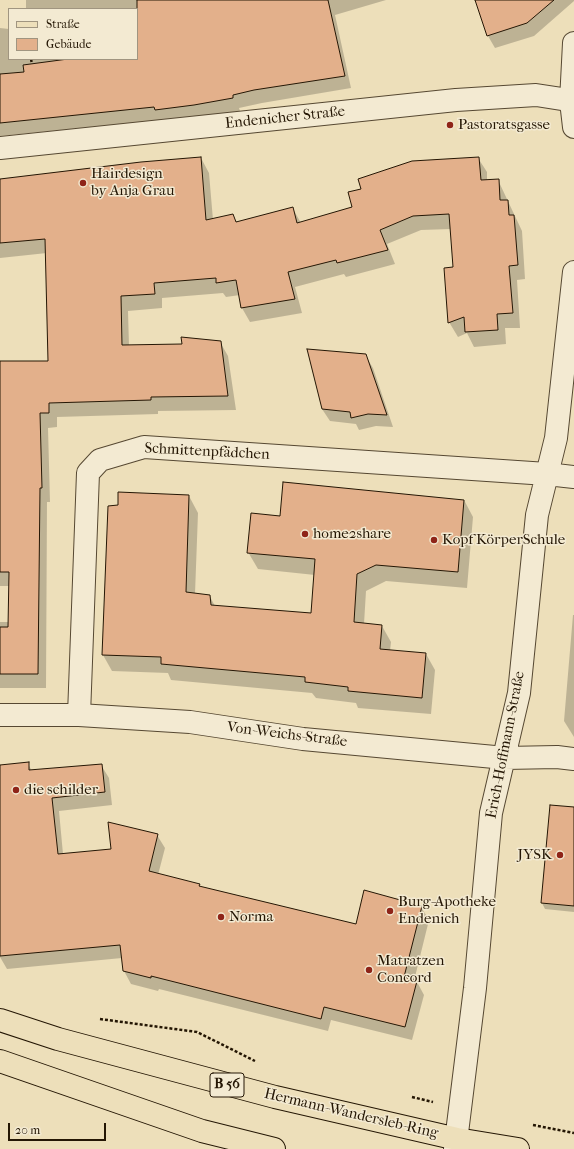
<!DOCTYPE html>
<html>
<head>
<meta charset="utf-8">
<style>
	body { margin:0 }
	#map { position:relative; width:574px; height:1149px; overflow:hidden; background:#eddfba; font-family:"IM FELL French Canon",serif }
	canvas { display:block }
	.legend { position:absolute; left:8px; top:8px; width:130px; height:52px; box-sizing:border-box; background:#f3ead2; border:1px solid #a09580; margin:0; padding:5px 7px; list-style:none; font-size:12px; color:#241604 }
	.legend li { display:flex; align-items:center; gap:8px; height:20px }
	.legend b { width:20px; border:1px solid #a09580 }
	.scale { position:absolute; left:8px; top:1123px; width:98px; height:18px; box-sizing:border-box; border:2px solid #241604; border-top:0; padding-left:5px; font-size:12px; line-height:14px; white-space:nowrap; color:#241604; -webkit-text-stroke:3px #f3ead2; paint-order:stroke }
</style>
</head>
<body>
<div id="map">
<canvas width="574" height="1149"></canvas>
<ul class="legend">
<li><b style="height:5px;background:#eddfba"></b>Straße</li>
<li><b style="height:11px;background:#e3b08b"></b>Gebäude</li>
</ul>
<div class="scale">20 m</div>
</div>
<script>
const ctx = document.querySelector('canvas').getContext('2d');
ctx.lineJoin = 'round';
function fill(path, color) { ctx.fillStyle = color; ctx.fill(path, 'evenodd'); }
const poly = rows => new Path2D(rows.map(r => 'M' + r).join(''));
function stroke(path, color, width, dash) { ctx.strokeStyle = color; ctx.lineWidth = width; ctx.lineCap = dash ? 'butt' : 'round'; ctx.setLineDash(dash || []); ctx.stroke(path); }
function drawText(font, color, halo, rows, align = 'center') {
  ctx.font = font + ' "IM FELL French Canon",serif'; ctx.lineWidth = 3; ctx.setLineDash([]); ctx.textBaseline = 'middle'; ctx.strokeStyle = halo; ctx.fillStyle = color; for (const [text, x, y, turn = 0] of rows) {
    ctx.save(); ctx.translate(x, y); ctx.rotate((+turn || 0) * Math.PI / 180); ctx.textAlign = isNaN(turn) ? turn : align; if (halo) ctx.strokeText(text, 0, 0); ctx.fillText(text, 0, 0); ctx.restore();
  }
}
fill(poly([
	[26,0,386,0,335,15,351,88,262,103,239,108,240,111,163,123,161,120,0,136,0,28,9,29,9,59,137,59,137,9,26,9],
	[476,0,574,0,574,1,534,36,495,48,488,36],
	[201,158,209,173,213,220,233,216,237,222,293,209,301,223,353,207,478,158,487,172,487,181,498,180,522,231,525,279,517,280,520,328,505,328,506,344,474,347,467,333,458,337,449,322,454,268,451,229,421,230,387,244,395,264,346,277,344,274,295,287,302,313,250,322,242,308,240,295,226,297,223,293,162,298,162,308,128,311,129,346,183,345,220,342,228,356,236,410,158,411,158,414,57,417,57,427,48,428,50,502,47,502,46,688,0,688,0,622,10,622,10,586,0,586,0,362,49,362,47,253,0,258,0,180],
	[365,355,373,368,393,427,376,426,359,430,356,424,330,421,322,409],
	[189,496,198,513,195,594,209,595,215,606,312,614,315,575,258,569,248,552,281,517,464,500,473,517,467,588,386,581,366,591,364,624,382,626,391,642,390,651,426,654,435,670,431,714,358,708,356,703,316,698,312,693,171,680,168,673,112,671,103,655],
	[573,615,574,615,574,737,564,721],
	[28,764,32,771,101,765,109,778,112,805,59,811,63,854,112,850,157,835,165,848,158,875,199,885,200,887,356,926,421,907,429,920,414,981,417,982,424,995,412,1040,331,1020,328,1031,159,989,158,991,131,984,124,971,122,958,7,969,0,957,0,766],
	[574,808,574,912,545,909,542,903]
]), '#0003');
const building = poly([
	[137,0,328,0,345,76,254,90,233,95,233,98,194,105,155,110,154,107,0,123,0,74,24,72,23,65,68,59,137,59,137,0],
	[475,0,554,0,527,23,487,36,475,0],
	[201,157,206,220,233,214,236,222,293,207,297,223,352,207,348,192,361,189,358,179,412,161,479,157,481,180,499,179,500,200,508,200,509,215,514,215,518,265,509,266,513,313,497,314,498,330,465,332,464,317,448,323,444,268,453,267,449,214,413,216,380,230,388,250,337,263,336,260,288,272,295,299,241,308,236,280,216,283,216,278,154,283,155,294,121,296,122,345,182,344,181,337,221,341,228,396,151,397,151,400,49,403,49,413,40,413,42,488,40,488,38,674,0,674,0,627,8,627,9,572,0,572,0,361,48,361,45,239,0,243,0,179,141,162,201,157],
	[307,349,366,354,387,415,368,414,351,418,350,412,322,409,307,349],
	[283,482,464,500,458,572,376,565,357,574,354,622,382,625,380,649,426,653,422,698,348,691,348,687,305,682,305,677,161,664,161,657,102,655,108,506,118,505,118,492,189,495,186,592,210,595,211,605,311,613,315,559,247,553,251,513,280,516,283,482],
	[29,762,29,770,102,764,105,792,52,798,58,854,111,849,108,822,158,834,149,871,200,884,199,886,356,924,364,890,422,906,404,977,417,981,405,1027,324,1007,321,1019,151,976,151,978,123,971,120,945,0,956,0,765,29,762],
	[550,805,574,807,574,906,541,903,550,805]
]);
fill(building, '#e3b08b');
stroke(building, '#241604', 1);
const minor = poly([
	[574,43,571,101,574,127],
	[0,148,456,100,536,95,574,101],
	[0,715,79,715,190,722,303,739,505,758,557,757,574,759],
	[79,715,88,473,100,460,144,447,547,474,574,477],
	[455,1149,475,988,491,813,519,693,537,515,556,438,574,272]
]);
const primary = poly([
	[0,1020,58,1039,275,1097,457,1139,518,1149],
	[0,1061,202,1131,274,1149]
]);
stroke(minor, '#564832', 24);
stroke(primary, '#241604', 24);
stroke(poly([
	[31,59,32,64],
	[100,1019,197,1032,255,1061],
	[412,1097,433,1102],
	[533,1125,574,1133]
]), '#241604', 2.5, [3, 2]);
stroke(minor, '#f3ead2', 22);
stroke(primary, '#eddfba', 22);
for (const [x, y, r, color] of [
	[450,125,4,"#8f2418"],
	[83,183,4,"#8f2418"],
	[305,534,4,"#8f2418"],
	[434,540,4,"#8f2418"],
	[16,790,4,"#8f2418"],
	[560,855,4,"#8f2418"],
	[390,911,4,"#8f2418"],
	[221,917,4,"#8f2418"],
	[369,970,4,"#8f2418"]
]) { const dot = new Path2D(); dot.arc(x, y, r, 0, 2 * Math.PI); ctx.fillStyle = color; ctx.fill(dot); stroke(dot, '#f3ead2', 1.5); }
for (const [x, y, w] of [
	[227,1085,34]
]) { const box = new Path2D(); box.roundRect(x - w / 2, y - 12, w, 24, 3); ctx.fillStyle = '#f3ead2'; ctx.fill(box); stroke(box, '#241604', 1); }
drawText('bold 14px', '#241604', null, [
	["B 56",227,1085]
]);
drawText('15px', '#241604', '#f3ead2', [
	["Endenicher Straße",285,118,-6],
	["Schmittenpfädchen",207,452,3],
	["Von-Weichs-Straße",287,735,7],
	["Erich-Hoffmann-Straße",506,745,-79],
	["Hermann-Wandersleb-Ring",351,1114,13]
]);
drawText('15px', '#241604', '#f3ead2', [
	["Pastoratsgasse",458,125],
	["Hairdesign",91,174],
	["by Anja Grau",91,191],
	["home2share",313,534],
	["KopfKörperSchule",442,540],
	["die schilder",24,790],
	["JYSK",552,855,"right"],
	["Burg-Apotheke",398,902],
	["Endenich",398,919],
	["Norma",229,917],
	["Matratzen",377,961],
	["Concord",377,978]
], 'left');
</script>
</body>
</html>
